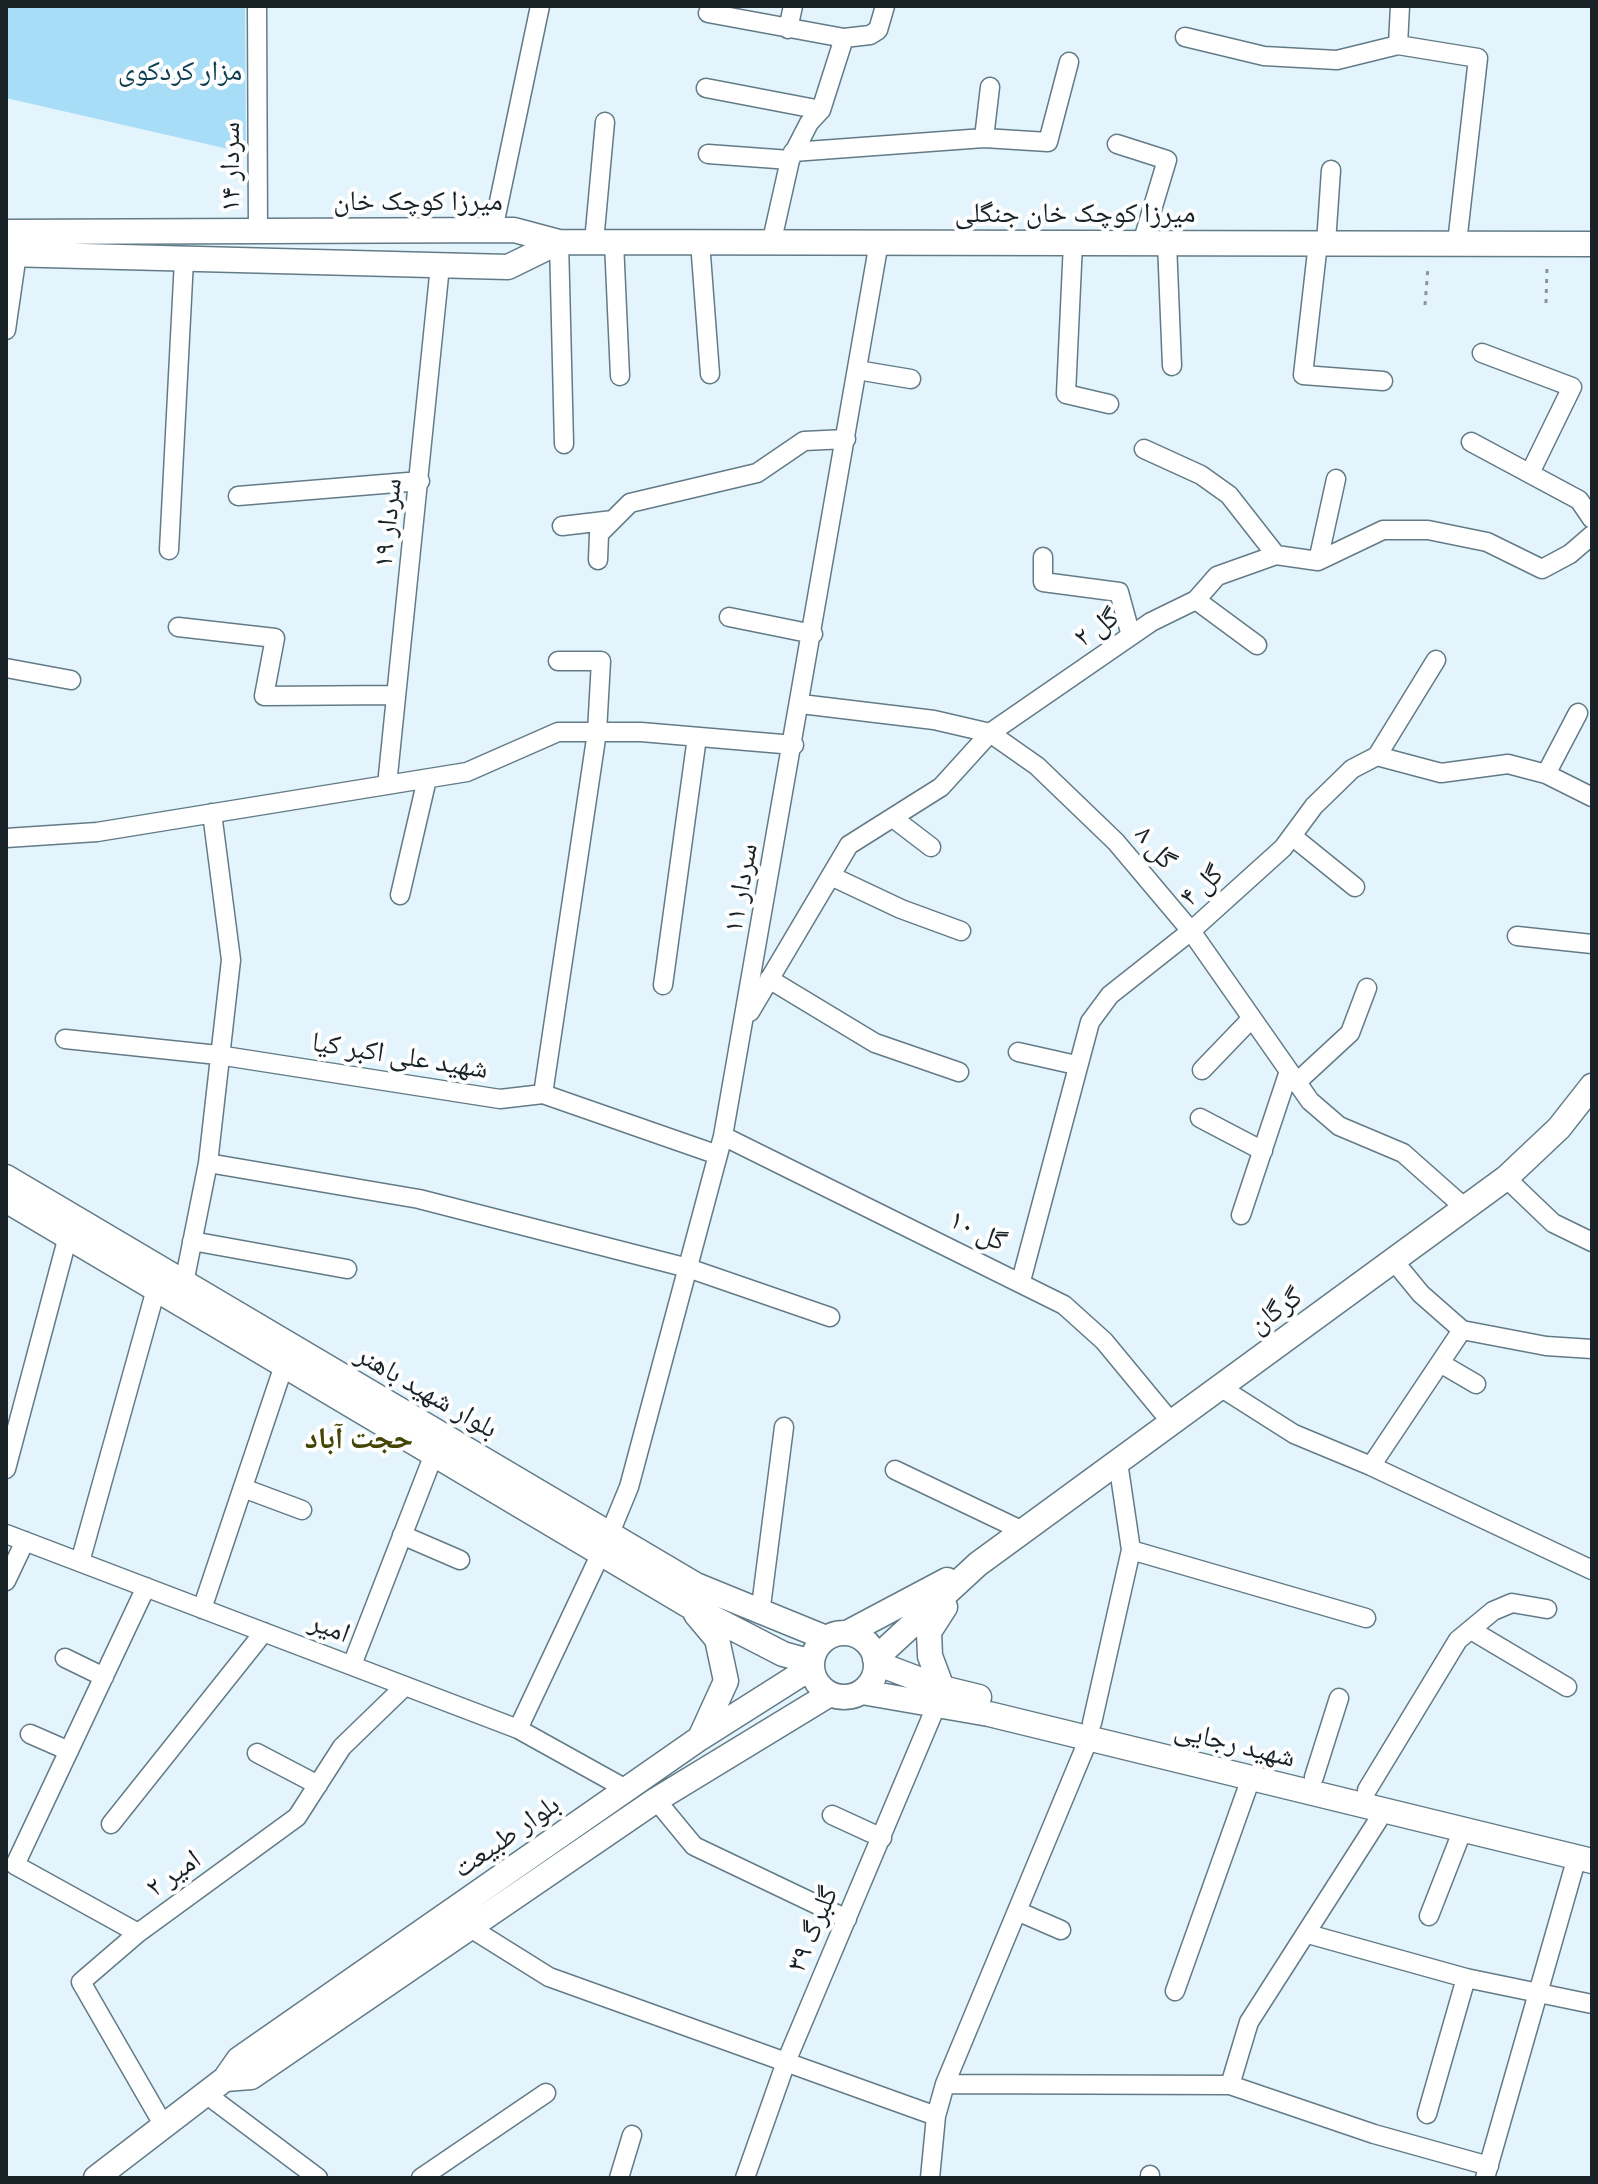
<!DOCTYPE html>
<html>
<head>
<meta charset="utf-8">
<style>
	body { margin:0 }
	#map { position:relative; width:1598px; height:2184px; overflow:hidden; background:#e3f4fc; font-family:"Exo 2",sans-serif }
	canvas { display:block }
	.frame { position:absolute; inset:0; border:8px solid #182227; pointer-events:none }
</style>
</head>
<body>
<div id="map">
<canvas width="1598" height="2184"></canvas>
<div class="frame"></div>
</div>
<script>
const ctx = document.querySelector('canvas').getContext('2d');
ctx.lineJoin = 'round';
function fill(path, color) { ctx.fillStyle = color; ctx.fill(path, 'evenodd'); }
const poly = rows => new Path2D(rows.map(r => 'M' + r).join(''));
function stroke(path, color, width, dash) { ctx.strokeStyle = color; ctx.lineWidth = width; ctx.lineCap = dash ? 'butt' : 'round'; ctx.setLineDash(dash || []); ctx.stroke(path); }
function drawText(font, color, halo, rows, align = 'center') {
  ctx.font = font + ' "Exo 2","Noto Naskh Arabic",sans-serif'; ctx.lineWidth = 8; ctx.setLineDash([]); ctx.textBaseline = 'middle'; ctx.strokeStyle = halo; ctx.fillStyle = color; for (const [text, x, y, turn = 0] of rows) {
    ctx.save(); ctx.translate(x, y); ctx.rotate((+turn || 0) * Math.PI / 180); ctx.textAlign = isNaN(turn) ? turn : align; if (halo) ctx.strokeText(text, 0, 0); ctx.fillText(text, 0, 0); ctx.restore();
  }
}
fill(poly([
	[6,6,245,6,246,153,6,98]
]), '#a7ddf7');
const minor = poly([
	[257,6,258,233],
	[1400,6,1398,45,1478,58,1457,243],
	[708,13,844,38],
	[788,29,793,6],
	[1185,37,1264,56,1337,60,1398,45],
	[706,88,821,110],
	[984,138,990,87],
	[1117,144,1167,160,1142,243],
	[793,152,984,138,1048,142,1069,62],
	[708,154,790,160],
	[493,230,540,6],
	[772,240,790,160,809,123,821,110,844,38,870,35,878,30,885,6],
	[559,242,564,444],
	[594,242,605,122],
	[614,242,620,376],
	[700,242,710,374],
	[1073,243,1066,394,1109,404],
	[1167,243,1172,366],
	[1318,243,1303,375,1383,381],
	[1326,243,1331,170],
	[6,330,17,254],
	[1482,353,1572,387,1531,471],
	[857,370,911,379],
	[1471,442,1579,500,1592,519],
	[1144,449,1201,475,1229,495,1276,555],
	[238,496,420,481],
	[562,526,613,520],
	[169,550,184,260],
	[1043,557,1043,582,1119,592,1131,636],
	[598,560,599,534,630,503,757,473,804,441,846,439],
	[1318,561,1336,479],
	[1196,600,1257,645],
	[729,617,813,634],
	[178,627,275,638,264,696,396,695],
	[6,668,71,680],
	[801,704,934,720,990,733,1037,766,1116,842,1191,931,1310,1101,1339,1126,1403,1153,1465,1208],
	[1377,756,1436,660],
	[1546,774,1578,713],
	[387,785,440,266],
	[893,818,931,847],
	[1292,836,1355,887],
	[6,838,97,832,467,772,558,732,641,732,794,745],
	[831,876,901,909,961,931],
	[400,895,427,779],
	[1517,936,1592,944],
	[769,979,875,1043,959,1072],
	[663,985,697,737],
	[750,1012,849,845,941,787,990,733,1151,622,1196,600,1217,576,1276,555,1318,561,1383,530,1428,530,1487,542,1542,569,1570,554,1592,535],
	[65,1039,218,1055,500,1099,543,1094,718,1155],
	[1018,1052,1076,1065],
	[1202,1070,1252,1018],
	[1297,1082,1350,1033,1367,988],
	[543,1094,597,732,601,661,558,661],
	[1200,1118,1263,1151],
	[723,1136,1064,1305,1104,1341,1171,1422],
	[208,1163,419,1199,688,1268,830,1317],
	[1506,1178,1553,1223,1592,1242],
	[1241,1215,1289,1071],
	[192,1241,347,1269],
	[1393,1260,1421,1294,1462,1330],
	[1021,1281,1090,1022,1110,995,1191,931,1283,848,1314,806,1352,769,1377,756,1441,773,1508,764,1546,774,1592,797],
	[184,1283,208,1163,231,960,212,813],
	[1462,1330,1546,1346,1592,1349],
	[1440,1363,1476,1384],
	[1220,1387,1294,1434,1371,1466,1592,1570],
	[1371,1466,1462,1330],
	[6,1469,68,1236],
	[895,1470,1023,1531],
	[243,1488,302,1510],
	[610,1533,629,1487,723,1136,879,242],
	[6,1534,518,1729,626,1789],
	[402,1535,460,1560],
	[1131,1550,1366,1618],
	[80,1562,156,1289],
	[6,1581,25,1541],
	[202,1609,284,1365],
	[760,1614,784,1427],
	[1471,1630,1567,1687],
	[65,1658,104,1677],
	[352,1665,434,1454],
	[1092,1723,1131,1550,1118,1462],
	[518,1729,601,1553],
	[30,1734,69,1751],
	[257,1753,318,1785],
	[1314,1777,1339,1698],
	[1367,1790,1458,1640,1493,1611,1512,1603,1547,1609],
	[656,1800,694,1846,847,1919],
	[832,1815,882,1838],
	[111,1824,264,1632],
	[1017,1911,1061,1930],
	[1429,1916,1463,1829],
	[469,1927,549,1977,936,2116],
	[138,1933,15,1865,146,1587],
	[1308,1934,1466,1978,1592,2004],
	[1175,1991,1251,1778],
	[945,2084,1230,2085,1374,2134,1489,2166],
	[1230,2085,1249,2022,1384,1811],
	[206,2094,318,2178],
	[1427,2114,1466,1978],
	[164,2126,81,1982,138,1933,297,1817,342,1747,405,1686],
	[421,2178,546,2093],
	[619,2178,632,2135],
	[745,2178,786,2062,937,1704],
	[930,2178,936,2116,945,2084,1089,1738],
	[1150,2178,1150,2175],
	[1485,2178,1577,1857]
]);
const major = poly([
	[6,232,514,230,559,242,1592,244],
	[6,254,508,267,559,242],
	[6,1177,696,1585,826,1638],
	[6,1200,686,1604,783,1654,812,1662],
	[696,1614,717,1639,726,1681,700,1738],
	[847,1633,947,1580],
	'812 1665a32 32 0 1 1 64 0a32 32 0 1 1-64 0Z',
	[875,1659,978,1564,1506,1178,1559,1128,1592,1086],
	[876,1663,942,1688,979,1697],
	[812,1667,700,1738,239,2059,225,2079,251,2077,656,1800,830,1694],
	[942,1688,930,1656,929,1632,945,1607],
	[862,1692,989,1714,1592,1861],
	[96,2178,225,2079]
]);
stroke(minor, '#627b87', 21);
stroke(major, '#627b87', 27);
stroke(poly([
	[1546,303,1547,267],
	[1425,305,1428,267]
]), '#88969c', 3, [4, 6]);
stroke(minor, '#fff', 18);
stroke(major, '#fff', 24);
drawText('28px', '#0d3e52', '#fefefe', [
	["مزار کردکوی",180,71]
]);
drawText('28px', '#182227', '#fefefe', [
	["سردار ۱۴",230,167,-90],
	["میرزا کوچک خان",418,201],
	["میرزا کوچک خان جنگلی",1075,213],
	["سردار ۱۹",387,523,-84],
	["گل ۲",1096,627,-35],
	["گل ۸",1156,847,50],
	["گل ۴",1201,885,-42],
	["سردار ۱۱",740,888,-80],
	["شهید علی اکبر کیا",400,1055,9],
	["گل ۱۰",978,1230,26],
	["گرگان",1275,1310,-36],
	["بلوار شهید باهنر",427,1391,30],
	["امیر",330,1627,21],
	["شهید رجایی",1235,1743,14],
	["بلوار طبیعت",506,1836,-35],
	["امیر ۲",173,1873,-36],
	["گلبرگ ۳۹",812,1929,-67]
]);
drawText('bold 30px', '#444504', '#fefefe', [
	["حجت آباد",359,1438]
]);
</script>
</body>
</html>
